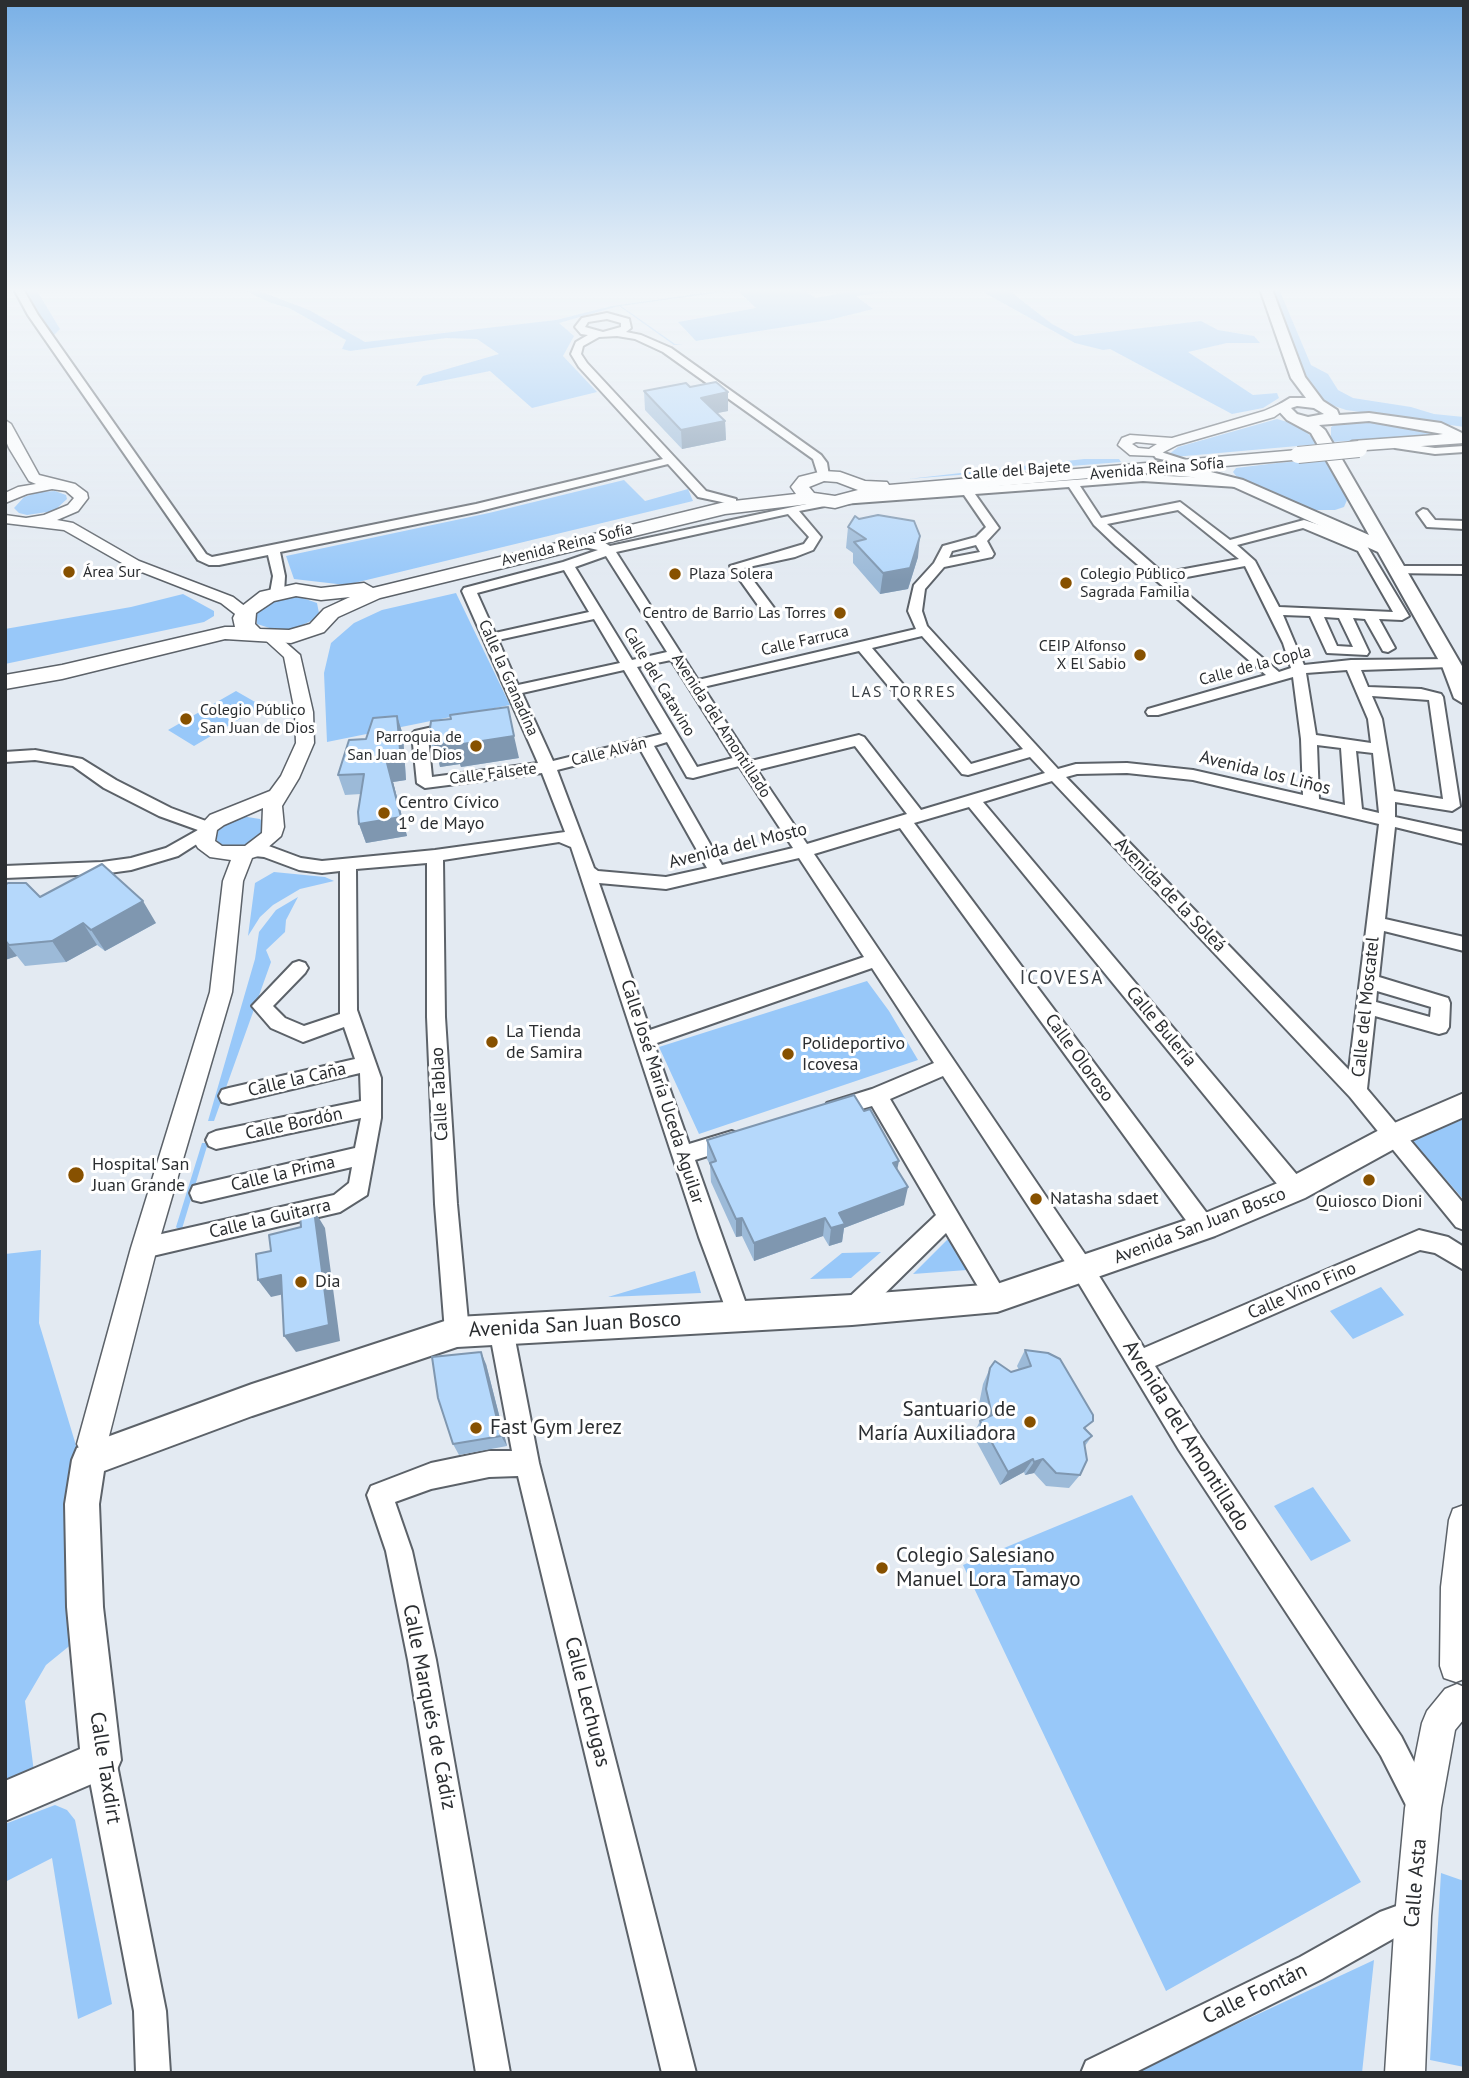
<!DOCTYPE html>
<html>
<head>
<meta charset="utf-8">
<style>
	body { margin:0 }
	#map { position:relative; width:1469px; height:2078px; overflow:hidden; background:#e3eaf2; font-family:"PT Sans",sans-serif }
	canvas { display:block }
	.frame { position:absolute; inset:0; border:7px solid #2b2e31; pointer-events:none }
</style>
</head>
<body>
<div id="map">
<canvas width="1469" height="2078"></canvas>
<div class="frame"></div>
</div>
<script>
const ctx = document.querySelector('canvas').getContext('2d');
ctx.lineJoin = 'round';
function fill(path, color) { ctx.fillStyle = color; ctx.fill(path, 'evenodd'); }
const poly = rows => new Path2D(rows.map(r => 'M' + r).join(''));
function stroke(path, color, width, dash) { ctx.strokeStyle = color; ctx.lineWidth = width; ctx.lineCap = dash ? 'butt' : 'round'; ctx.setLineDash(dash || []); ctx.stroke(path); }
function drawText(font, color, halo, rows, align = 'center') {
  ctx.font = font + ' "PT Sans",sans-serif'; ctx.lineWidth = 6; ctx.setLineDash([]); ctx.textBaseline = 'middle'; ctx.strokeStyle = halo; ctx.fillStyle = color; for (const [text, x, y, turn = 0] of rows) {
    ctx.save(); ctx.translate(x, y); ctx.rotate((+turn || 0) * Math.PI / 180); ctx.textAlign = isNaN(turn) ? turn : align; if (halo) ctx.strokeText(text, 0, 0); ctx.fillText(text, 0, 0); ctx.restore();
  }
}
fill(poly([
	[11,289,36,289,60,329,46,343,25,314],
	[242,289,254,289,309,310,365,342,556,320,612,306,732,289,802,289,816,298,862,289,907,290,856,296,873,309,829,320,696,341,678,322,756,308,737,290,621,306,675,344,683,344,674,345,619,306,559,323,574,336,563,356,597,392,532,408,490,371,416,386,423,376,499,354,477,339,446,338,350,351,342,349,346,340,289,308,271,303],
	[987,289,1007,289,1052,324,1075,336,1201,321,1218,330,1254,336,1260,343,1227,343,1188,352,1253,395,1277,393,1279,398,1263,408,1232,414,1110,349,1103,350,1075,343,983,292],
	[1263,289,1279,289,1311,365,1328,374,1338,390,1353,398,1411,407,1434,414,1464,417,1464,427,1346,410,1311,398],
	[1360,418,1444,430,1443,435,1437,436,1331,442,1331,427,1342,420],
	[1277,419,1298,425,1320,444,1174,457,1168,455,1178,447],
	[1084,459,1119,459,1121,462,908,479],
	[1325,459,1347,500,1344,507,1335,510,1311,510,1236,476,1233,472,1236,468,1277,463],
	[624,480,645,501,688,489,693,501,346,585,294,579,286,556,489,513],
	[55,491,66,495,67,499,54,511,27,515,19,513,14,508,24,497,39,492],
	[456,593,510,705,327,742,324,673,331,643,354,623,382,610],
	[183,594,214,611,214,616,204,622,5,664,5,629,131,607],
	[297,596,317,603,319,613,315,619,296,628,279,631,257,624,256,612,275,599],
	[236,691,262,706,194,746,168,730],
	[241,816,260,819,264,824,262,835,249,845,240,848,223,847,218,843,215,834,218,828],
	[274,872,325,877,334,881,300,889,273,905,260,917,248,936,255,883],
	[298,897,286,920,285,932,266,950,271,962,214,1121,208,1121,255,959,259,932,276,910],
	[867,981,889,1011,918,1060,699,1134,659,1047],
	[1464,1119,1464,1200,1411,1140],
	[202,1143,208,1143,181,1232,176,1227],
	[949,1238,967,1270,913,1274],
	[41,1250,39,1323,78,1452,73,1643,46,1665,25,1701,34,1772,5,1784,5,1254],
	[881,1252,851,1278,810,1279,842,1253],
	[695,1271,701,1293,608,1297],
	[1381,1287,1404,1315,1353,1339,1330,1311],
	[1313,1487,1351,1541,1311,1561,1274,1506],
	[1132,1495,1361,1882,1166,1991,963,1565],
	[55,1805,67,1810,75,1820,112,2004,78,2019,52,1858,5,1882,5,1824],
	[1441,1873,1464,1881,1464,2067,1430,2060],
	[1374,1960,1362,2073,1132,2073]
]), '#98c8f9');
const minor = poly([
	[14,289,23,289,38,315,206,554,212,557,476,504,663,459,579,367,571,354,576,342,588,335,581,334,575,327,582,318,607,313,629,319,631,328,626,332,641,335,671,348,821,455,827,463,829,476,819,478,813,459,663,352,635,339,617,336,599,337,583,346,581,354,587,363,706,491,736,499,736,505,698,497,668,464,476,512,280,552,285,576,284,593,277,597,270,593,273,576,268,555,219,565,209,565,198,560,28,315,14,289],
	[607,319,621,323,621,327,603,332,585,327,588,322,607,319],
	[1399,443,1435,448,1464,446,1464,452,1435,454,1395,448,1395,444,1399,443],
	[1156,448,1164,453,1189,461,1183,464,1156,458,1150,451,1156,448],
	[1143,475,1237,479,1243,483,1237,487,1143,481,1080,486,1101,518,1180,502,1230,540,1304,520,1332,529,1367,546,1409,616,1402,620,1379,619,1395,648,1388,652,1383,651,1365,619,1353,618,1369,652,1367,655,1327,653,1310,616,1283,615,1304,665,1351,660,1450,659,1457,663,1450,667,1361,670,1368,687,1421,689,1441,694,1443,697,1460,806,1452,811,1395,802,1395,817,1464,832,1464,844,1395,827,1385,919,1464,937,1464,951,1384,931,1379,977,1448,998,1450,1003,1449,1027,1446,1032,1439,1034,1375,1016,1367,1089,1464,1204,1464,1230,1456,1227,1350,1097,1052,781,983,802,1303,1182,1306,1189,1303,1196,1295,1198,1287,1196,969,807,914,823,1212,1220,1215,1227,1212,1234,1204,1237,1196,1234,900,828,814,854,1091,1263,1144,1348,1419,1230,1448,1237,1464,1247,1464,1270,1435,1253,1420,1250,1155,1366,1197,1432,1401,1736,1437,1807,1432,1817,1422,1822,1412,1817,1381,1756,1179,1450,1075,1277,943,1076,890,1099,1008,1298,1005,1305,997,1309,989,1305,946,1233,860,1318,852,1321,844,1318,841,1310,844,1302,936,1215,872,1106,834,1117,827,1115,824,1109,827,1103,872,1089,934,1063,872,968,654,1044,689,1144,732,1131,739,1134,742,1140,739,1146,695,1160,750,1315,747,1323,739,1326,731,1323,699,1237,571,847,559,842,443,860,445,1017,457,1204,469,1332,465,1340,457,1343,449,1340,445,1332,435,1204,427,1017,427,863,356,869,357,1010,381,1078,381,1118,367,1195,340,1212,144,1258,136,1255,133,1248,136,1241,144,1238,334,1195,349,1183,352,1167,201,1202,193,1200,190,1193,193,1186,201,1184,355,1148,361,1118,216,1149,209,1146,206,1140,209,1134,216,1131,361,1101,360,1073,229,1104,222,1102,219,1096,222,1090,229,1088,355,1059,344,1027,303,1042,271,1028,252,1006,293,963,299,961,305,963,308,968,305,973,273,1006,285,1018,304,1026,340,1014,340,871,322,873,299,870,264,857,245,855,243,851,245,847,266,845,301,858,322,861,435,850,565,832,542,773,425,788,417,783,412,734,415,731,455,722,463,727,460,730,428,737,432,777,538,763,462,591,464,588,563,562,598,550,575,545,573,542,579,538,600,540,610,546,830,499,830,505,799,511,821,537,813,550,795,557,744,568,777,612,770,616,765,615,730,566,804,544,809,537,788,514,616,552,698,680,916,629,908,611,914,585,934,563,943,546,976,537,986,527,964,495,842,504,838,503,838,497,1143,475],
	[1069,487,1094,525,1116,546,1266,675,1148,709,1146,712,1148,715,1158,715,1293,677,1301,739,1303,795,1193,770,1127,763,1076,764,1058,769,927,626,922,611,925,589,944,567,992,557,994,554,987,541,999,528,975,494,1069,487],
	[1178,510,1239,559,1163,573,1107,524,1178,510],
	[1303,528,1358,551,1393,612,1279,607,1255,561,1237,545,1303,528],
	[976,545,980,552,949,558,952,551,976,545],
	[606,556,667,652,632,660,575,567,606,556],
	[1245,566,1283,643,1291,668,1279,672,1171,580,1245,566],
	[564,570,589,612,495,633,477,593,564,570],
	[1324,617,1339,618,1353,647,1337,646,1324,617],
	[594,619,620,663,518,685,498,640,594,619],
	[922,636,1023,749,971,764,872,648,922,636],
	[859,651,962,774,968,775,1030,757,1045,773,921,810,864,737,859,735,751,761,703,687,859,651],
	[671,660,687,685,733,758,697,767,637,667,671,660],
	[624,670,662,734,553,761,522,693,624,670],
	[1347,670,1368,719,1371,743,1316,735,1306,673,1347,670],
	[1372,696,1429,700,1443,799,1394,791,1382,719,1372,696],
	[667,742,687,777,693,778,739,766,793,848,722,865,654,746,667,742],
	[1317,745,1341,748,1345,805,1319,799,1317,745],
	[855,746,907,814,807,844,757,770,855,746],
	[640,749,707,868,666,877,598,871,594,868,557,770,640,749],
	[1356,751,1373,753,1379,813,1362,809,1356,751],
	[1127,773,1193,780,1379,824,1349,1070,1066,777,1077,774,1127,773],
	[799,858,864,957,650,1030,599,883,666,889,799,858],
	[1377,991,1431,1007,1430,1017,1376,1002,1377,991],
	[1423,509,1427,510,1435,520,1464,521,1464,529,1427,527,1417,513,1423,509],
	[1396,566,1464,566,1464,574,1391,573,1390,570,1396,566],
	[35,750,82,759,116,780,171,808,214,824,216,828,214,833,178,856,131,870,102,874,5,878,5,866,102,862,131,858,166,848,198,830,159,816,104,788,73,766,35,760,5,762,5,752,35,750],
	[501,1318,509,1321,513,1329,539,1463,696,2073,662,2073,518,1476,489,1477,431,1489,395,1502,412,1551,436,1660,510,2073,476,2073,408,1660,386,1551,367,1495,371,1486,431,1463,489,1451,512,1451,489,1329,493,1321,501,1318],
	[101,1745,111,1750,116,1760,166,2011,170,2073,136,2073,134,2011,86,1760,91,1750,101,1745],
	[1413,1900,1424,1905,1429,1916,1424,1927,1398,1936,1322,1979,1134,2073,1081,2073,1086,2061,1300,1957,1380,1912,1413,1900]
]);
const tertiary = poly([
	[1282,403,1288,407,1274,417,1177,445,1156,456,1130,455,1118,445,1122,438,1130,435,1172,438,1264,411,1282,403],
	[1136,442,1157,444,1149,449,1138,448,1132,444,1136,442],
	[5,420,11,424,39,475,75,484,87,493,88,498,78,511,57,520,73,523,139,561,233,597,251,611,253,614,251,617,239,617,221,603,129,567,64,530,5,523,5,515,26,518,44,515,68,505,74,498,66,491,52,489,27,494,5,503,5,493,18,487,36,484,29,481,9,448,5,439,5,420],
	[270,632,276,634,300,655,313,712,314,743,299,778,282,806,284,827,281,836,258,856,252,858,243,881,232,992,157,1248,107,1444,102,1454,92,1459,82,1454,77,1444,131,1248,210,992,223,881,231,860,210,857,198,848,195,843,198,828,210,815,270,791,281,776,296,743,295,712,284,657,262,637,270,632],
	[263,808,262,833,245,846,222,846,215,841,217,830,224,825,263,808],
	[1464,1505,1464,1679,1456,1682,1444,1678,1440,1666,1441,1587,1449,1520,1453,1509,1464,1505],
	[1457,1684,1464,1687,1464,1719,1455,1730,1441,1808,1431,1916,1425,2073,1385,2073,1395,1916,1405,1808,1422,1723,1427,1711,1445,1689,1457,1684]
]);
const secondary = poly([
	[1260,289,1272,289,1305,377,1323,401,1337,410,1339,415,1369,413,1441,423,1462,433,1455,440,1433,445,1425,440,1428,437,1443,434,1369,421,1319,425,1325,430,1462,666,1464,704,1454,698,1442,666,1378,552,1232,486,1191,477,1155,474,1147,469,1155,464,1191,467,1243,480,1369,535,1311,433,1287,420,1275,407,1290,398,1306,398,1291,378,1260,289],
	[1297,406,1314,408,1324,414,1308,417,1297,414,1291,408,1297,406],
	[1464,1093,1464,1117,1405,1143,1305,1198,1215,1236,997,1312,852,1325,457,1347,252,1416,104,1471,99,1504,103,1607,121,1760,115,1774,5,1821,5,1781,80,1749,67,1607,65,1504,72,1460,77,1448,252,1384,457,1317,852,1295,997,1284,1198,1216,1285,1180,1385,1127,1464,1093]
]);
const primary = poly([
	[1464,433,1464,443,1352,451,1343,446,1352,441,1464,433],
	[1298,450,1304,451,1307,455,1304,459,874,497,835,508,808,504,725,514,380,598,338,617,324,632,291,643,225,639,62,679,5,689,5,675,62,665,225,627,235,627,233,618,237,610,260,592,296,584,321,588,364,583,373,588,725,502,796,494,791,487,799,477,823,471,840,472,865,481,887,482,889,485,1298,450],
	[824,481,837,482,858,490,835,496,814,493,809,487,824,481],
	[296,596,321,600,350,597,324,609,310,624,289,630,260,629,255,624,256,613,274,601,296,596]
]);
stroke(minor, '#5c6269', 4);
stroke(tertiary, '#5c6269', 3);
stroke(secondary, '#5c6269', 4);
stroke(primary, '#5c6269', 3);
fill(minor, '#fff');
fill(tertiary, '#fff');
fill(secondary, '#fff');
fill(primary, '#fff');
const primaryBridge = poly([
	[1298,455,1359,449]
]);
stroke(primaryBridge, '#5c6269', 18, []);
stroke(primaryBridge, '#fff', 16);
fill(poly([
	[690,387,728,411,717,413,725,421,726,440,682,449,645,410,644,391],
	[848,527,918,557,908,589,880,594,853,563,853,553,846,548],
	[397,716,403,735,406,780,393,782,407,836,366,843,359,824,361,794,345,795,338,775,366,739],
	[429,736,519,758,461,767,460,764,440,767,439,761,435,758],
	[5,885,40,897,156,923,105,951,97,945,66,962,25,966,17,956,5,960],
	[707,1140,897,1170,904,1205,844,1228,842,1242,829,1246,823,1236,754,1261,742,1236,736,1237,711,1182,710,1165,707,1159],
	[1025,1350,1092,1436,1085,1446,1080,1475,1069,1488,1046,1486,1034,1473,1025,1475,1024,1472,1000,1485,973,1435,980,1421,982,1420,979,1404,983,1384,990,1368,1011,1372,1019,1370,1017,1366],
	[486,1364,507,1446,459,1455,453,1444]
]), '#9cbad8');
fill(poly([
	[728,392,728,411,702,416,701,398],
	[725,421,726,440,682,449,681,430],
	[920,536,918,557,908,589,880,594,883,573],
	[397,716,403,735,406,780,393,782,407,836,366,843,359,824,387,763],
	[514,736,519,758,461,767,460,764,440,767,435,745],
	[143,901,156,923,105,951,91,930],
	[83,923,97,945,66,962,52,941],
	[5,941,17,956,5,960],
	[899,1161,895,1180,893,1163],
	[908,1187,904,1205,844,1228,842,1242,829,1246,831,1228,839,1213],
	[314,1210,325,1228,340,1341,296,1352,284,1336],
	[742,1218,742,1236,736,1237,736,1219],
	[825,1218,823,1236,754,1261,754,1243],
	[281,1275,293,1292,271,1297,258,1280],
	[481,1352,486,1364,507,1446,501,1436],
	[1033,1459,1024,1472,1000,1485,1008,1472],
	[1043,1459,1034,1473,1025,1475,1034,1462]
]), '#7f97b0');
const building = poly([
	[716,382,728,392,701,398,725,421,681,430,644,391,686,383,690,387,716,382],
	[878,515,914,521,920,536,910,568,883,573,854,542,866,539,848,527,855,516,859,519,878,515],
	[508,707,514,736,456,745,455,742,435,745,434,740,429,736,431,721,451,719,450,715,508,707],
	[397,716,401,761,387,763,401,817,359,824,358,812,364,774,338,775,349,740,366,739,373,718,397,716],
	[102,864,143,901,91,930,83,923,52,941,9,945,5,940,5,885,8,883,26,883,40,897,102,864],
	[854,1095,864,1111,870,1109,899,1161,893,1163,908,1187,839,1213,845,1224,831,1228,825,1218,754,1243,742,1218,736,1219,710,1163,716,1161,707,1140,854,1095],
	[314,1210,329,1325,284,1336,281,1275,258,1280,256,1254,271,1251,269,1235,301,1227,300,1214,314,1210],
	[1025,1350,1048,1353,1060,1359,1093,1415,1093,1421,1084,1428,1092,1436,1084,1442,1087,1460,1080,1475,1056,1473,1043,1459,1034,1462,1033,1459,1008,1472,980,1421,992,1415,986,1389,990,1368,995,1361,1011,1372,1031,1366,1025,1350],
	[481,1352,501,1436,453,1444,438,1398,432,1357,481,1352]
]);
fill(building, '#b5d8fb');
stroke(building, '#7f97b0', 2);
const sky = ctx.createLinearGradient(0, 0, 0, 580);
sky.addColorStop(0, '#79b0e6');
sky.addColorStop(0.5, '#f2f6f9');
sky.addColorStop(1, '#f2f6f900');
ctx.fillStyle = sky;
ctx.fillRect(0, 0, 1469, 580);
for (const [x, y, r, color] of [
	[69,572,7,"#875100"],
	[675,574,7,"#875100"],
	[1066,583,7,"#875100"],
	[840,613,7,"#875100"],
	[1140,655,7,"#875100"],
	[186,719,7,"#875100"],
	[476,746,7,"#875100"],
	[384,813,7,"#875100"],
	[492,1042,7,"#875100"],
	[788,1054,7,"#875100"],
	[76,1175,9,"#875100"],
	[1369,1180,7,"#875100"],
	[1036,1199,7,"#875100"],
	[301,1282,7,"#875100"],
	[1030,1422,7,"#875100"],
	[476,1428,7,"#875100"],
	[882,1568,7,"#875100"]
]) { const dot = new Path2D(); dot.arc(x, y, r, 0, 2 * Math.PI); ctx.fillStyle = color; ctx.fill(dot); stroke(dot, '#fff', 2.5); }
drawText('16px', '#2b2e31', '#fff', [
	["Avenida Reina Sofía",1157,469,-5],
	["Calle del Bajete",1017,471,-4],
	["Avenida Reina Sofía",567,545,-14],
	["Calle Farruca",805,641,-13],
	["Calle de la Copla",1255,666,-15],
	["Calle la Granadina",508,678,66],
	["Calle del Catavino",659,682,59],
	["Avenida del Amontillado",721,726,57],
	["Calle Alván",609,752,-14],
	["Calle Falsete",493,774,-7]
]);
drawText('16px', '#2b2e31', '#fff', [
	["Área Sur",83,572],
	["Plaza Solera",689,574],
	["Colegio Público",1080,574],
	["Sagrada Familia",1080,592],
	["Centro de Barrio Las Torres",826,613,"right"],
	["CEIP Alfonso",1126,646,"right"],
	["X El Sabio",1126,664,"right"],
	["Colegio Público",200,710],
	["San Juan de Dios",200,728],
	["Parroquia de",462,737,"right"],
	["San Juan de Dios",462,755,"right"]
], 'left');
ctx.letterSpacing = '2px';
drawText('16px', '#383e44', '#fff', [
	["LAS TORRES",904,692]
]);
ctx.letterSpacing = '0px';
drawText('18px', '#2b2e31', '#fff', [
	["Avenida los Liños",1265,773,14],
	["Avenida del Mosto",738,846,-14],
	["Avenida de la Soleá",1170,895,46],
	["Calle del Moscatel",1366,1007,-84],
	["Calle Bulería",1161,1027,50],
	["Calle Oloroso",1079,1058,54],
	["Calle la Caña",297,1080,-13],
	["Calle José María Uceda Aguilar",662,1092,72],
	["Calle Tablao",440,1094,-93],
	["Calle Bordón",294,1124,-12],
	["Calle la Prima",283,1174,-13],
	["Calle la Guitarra",270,1219,-13],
	["Avenida San Juan Bosco",1200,1226,-21],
	["Calle Vino Fino",1302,1291,-24]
]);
drawText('18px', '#2b2e31', '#fff', [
	["Centro Cívico",398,803],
	["1º de Mayo",398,824],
	["La Tienda",506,1032],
	["de Samira",506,1053],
	["Polideportivo",802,1044],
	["Icovesa",802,1065],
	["Hospital San",92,1165],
	["Juan Grande",92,1186],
	["Natasha sdaet",1050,1199],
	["Quiosco Dioni",1369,1202,"center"],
	["Dia",315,1282]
], 'left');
ctx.letterSpacing = '2px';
drawText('19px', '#383e44', '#fff', [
	["ICOVESA",1062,979]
]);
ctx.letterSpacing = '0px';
drawText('21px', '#2b2e31', '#fff', [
	["Avenida San Juan Bosco",575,1325,-3],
	["Avenida del Amontillado",1186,1436,58],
	["Calle Lechugas",587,1702,76],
	["Calle Marqués de Cádiz",429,1707,79],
	["Calle Taxdirt",105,1768,81],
	["Calle Asta",1416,1883,-85],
	["Calle Fontán",1255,1994,-26]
]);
drawText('21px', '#2b2e31', '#fff', [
	["Santuario de",1016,1410,"right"],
	["María Auxiliadora",1016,1434,"right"],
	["Fast Gym Jerez",490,1428],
	["Colegio Salesiano",896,1556],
	["Manuel Lora Tamayo",896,1580]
], 'left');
</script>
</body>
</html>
